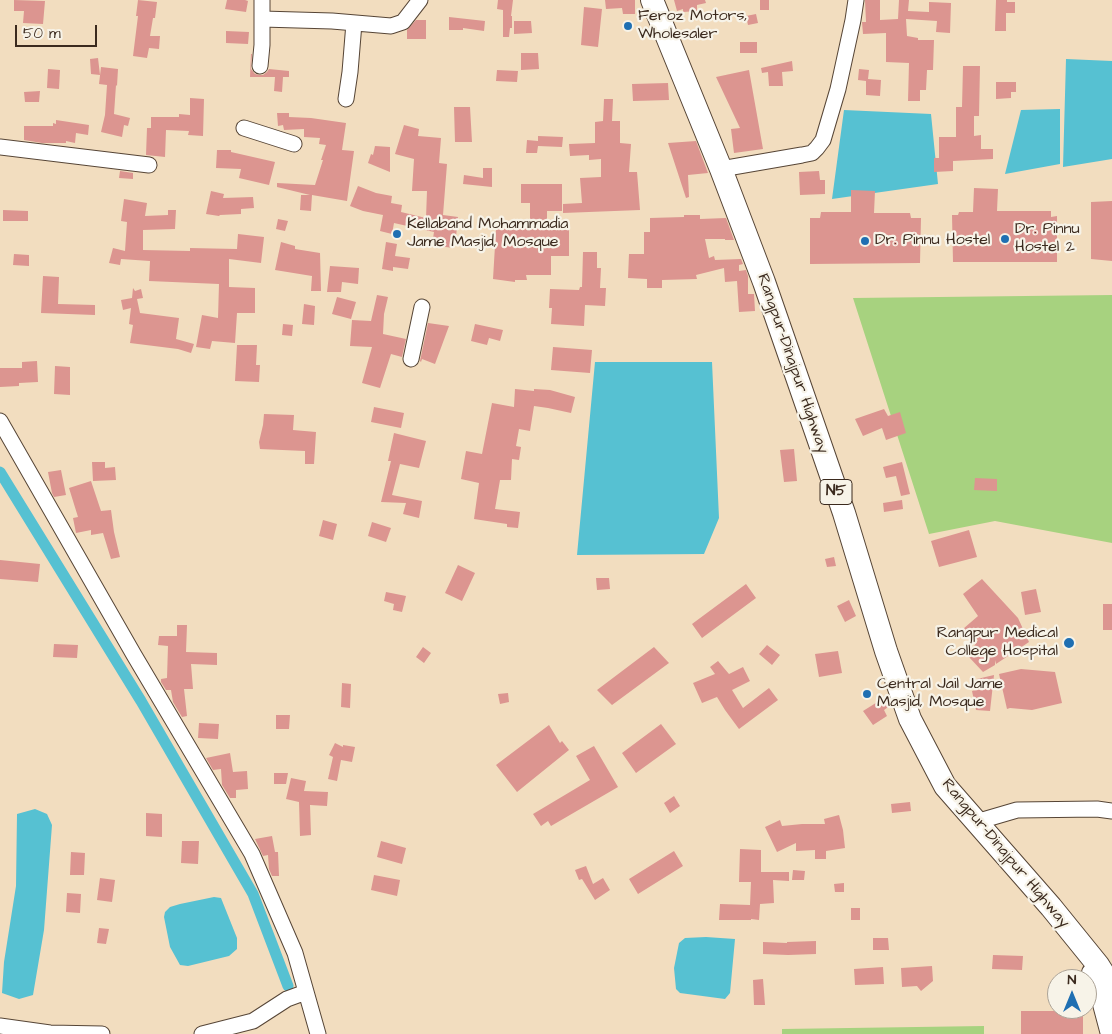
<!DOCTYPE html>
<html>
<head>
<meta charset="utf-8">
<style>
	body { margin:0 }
	#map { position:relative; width:1112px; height:1034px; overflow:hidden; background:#f2ddbf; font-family:"Architects Daughter",sans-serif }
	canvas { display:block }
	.north { position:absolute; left:1047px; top:969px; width:50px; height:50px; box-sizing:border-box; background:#f7f3e8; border:1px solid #aca397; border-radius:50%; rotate:0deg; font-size:14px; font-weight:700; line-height:20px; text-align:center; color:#3b2a1e }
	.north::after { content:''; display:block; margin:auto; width:18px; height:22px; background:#1f6fb2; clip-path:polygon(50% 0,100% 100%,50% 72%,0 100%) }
	.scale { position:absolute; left:15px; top:25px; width:82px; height:22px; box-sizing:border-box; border:2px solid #3b2a1e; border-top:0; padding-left:6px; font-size:15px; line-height:18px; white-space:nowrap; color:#3b2a1e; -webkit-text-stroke:4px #f7f3e8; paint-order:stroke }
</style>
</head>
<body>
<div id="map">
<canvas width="1112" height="1034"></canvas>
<div class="north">N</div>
<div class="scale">50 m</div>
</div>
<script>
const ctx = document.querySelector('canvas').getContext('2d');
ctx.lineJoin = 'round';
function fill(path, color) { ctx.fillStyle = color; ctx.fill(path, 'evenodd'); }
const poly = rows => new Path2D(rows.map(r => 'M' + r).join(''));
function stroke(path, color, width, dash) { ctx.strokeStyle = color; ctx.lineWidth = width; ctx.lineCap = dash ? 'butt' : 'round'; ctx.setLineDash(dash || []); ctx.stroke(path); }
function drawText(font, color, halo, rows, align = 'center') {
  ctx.font = font + ' "Architects Daughter",sans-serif'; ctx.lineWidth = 4.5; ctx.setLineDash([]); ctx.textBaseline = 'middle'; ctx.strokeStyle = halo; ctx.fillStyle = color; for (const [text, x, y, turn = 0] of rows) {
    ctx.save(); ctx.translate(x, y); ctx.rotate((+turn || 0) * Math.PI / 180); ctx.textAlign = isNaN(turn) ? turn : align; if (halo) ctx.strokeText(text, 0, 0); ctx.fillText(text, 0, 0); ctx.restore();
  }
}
fill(poly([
	[1112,295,1112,543,995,521,929,534,853,298],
	[984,1026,984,1034,782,1034,782,1029]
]), '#a7d27f');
fill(poly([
	[1066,59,1112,61,1112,159,1063,167],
	[1060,109,1060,164,1005,174,1021,110],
	[844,110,931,114,938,184,832,199],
	[595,362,712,362,719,518,704,554,577,555],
	[35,809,47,814,52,825,44,930,33,995,19,999,2,993,4,962,16,886,17,814],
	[214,897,221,898,237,938,237,949,229,956,188,966,180,965,170,947,164,917,165,912,170,907,180,904],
	[706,937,735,939,730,993,725,999,680,993,676,989,674,968,679,943,685,938]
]), '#56c1d2');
stroke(poly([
	[0,472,141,701,253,894,288,986]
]), '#56c1d2', 11);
fill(poly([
	[14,0,45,1,43,24,23,23,24,11,14,11],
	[138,0,157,2,155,18,153,18,150,36,160,36,159,49,149,48,147,58,133,56,138,16,136,16],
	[227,0,245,0,248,1,246,12,225,9],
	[498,0,513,0,511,16,512,16,512,28,510,28,509,37,503,37,503,10,497,9],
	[605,0,635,0,635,14,623,14,622,8,606,9],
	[674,0,705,0,706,3,697,5,697,11,683,12,683,9,677,11],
	[760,0,769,0,769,10,760,10],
	[865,0,880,0,880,20,898,19,899,0,909,0,908,11,929,12,929,2,951,3,950,33,936,32,937,21,906,19,907,36,918,38,918,40,934,40,933,70,927,70,926,90,920,90,920,101,908,101,909,63,886,62,886,33,863,34,862,22,866,22],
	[996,0,1007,0,1007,2,1015,2,1015,13,1006,13,1006,31,995,31],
	[584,7,602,9,598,47,581,45],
	[756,14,758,23,748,25,746,16],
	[449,17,485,21,484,31,463,28,463,30,449,30],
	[416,20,426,20,426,39,407,39,407,30],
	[514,21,531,21,532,33,514,34],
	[226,31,249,32,248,44,226,43],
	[740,42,757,42,757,53,740,53],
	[521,53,538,53,539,69,521,70],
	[251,54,252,54,251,69,255,74,259,75,263,75,267,72,269,69,289,71,289,77,283,77,282,92,274,91,275,77,250,77],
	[98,58,100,75,91,74,90,59],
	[792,61,793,71,782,72,783,86,769,86,768,72,762,73,761,68],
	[963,66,980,66,979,116,974,116,974,136,981,135,981,149,993,149,993,159,953,161,953,171,934,172,934,158,939,158,939,137,956,137,956,107,962,107],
	[101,67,118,69,117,86,116,85,114,114,130,118,128,126,124,125,122,137,101,132,105,115,107,85,99,84],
	[48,69,60,70,59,89,47,88],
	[859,69,869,70,868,79,881,80,880,96,866,95,866,81,858,80],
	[497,70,518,71,517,82,496,81],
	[749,70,763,149,734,153,731,129,740,128,716,77],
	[996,82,1016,82,1016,92,1011,92,1011,98,996,99],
	[668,83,669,100,633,101,632,84],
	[40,91,39,102,25,102,24,92],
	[190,98,204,99,203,136,188,135,189,131,166,130,165,157,146,155,147,128,151,128,151,117,179,117,179,114,190,115],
	[604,99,613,99,612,121,620,121,620,143,631,144,629,172,637,172,640,210,563,213,563,204,582,203,580,178,601,177,601,159,589,160,589,155,570,156,569,144,595,143,595,122,603,121],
	[454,107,470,107,472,142,455,142],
	[277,113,289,113,289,117,311,118,346,123,342,150,354,151,347,201,312,195,311,211,300,210,301,195,310,195,277,187,277,183,315,185,323,160,321,160,326,145,319,144,320,138,304,137,304,129,284,130,283,125,278,126],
	[56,120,89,125,88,135,76,133,75,143,66,141,66,143,42,143,24,140,24,126,53,126,53,123,56,124],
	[404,125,419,129,418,136,441,138,439,163,447,164,443,215,458,217,456,237,454,237,453,248,432,245,434,232,394,223,392,234,380,231,383,215,363,211,350,206,358,186,376,193,392,196,391,203,402,205,401,212,426,218,427,191,412,191,414,159,395,154],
	[538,136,563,137,562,147,538,146,537,153,526,153,527,140,538,141],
	[696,141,708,173,688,175,689,197,686,198,668,143],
	[375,146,390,147,390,172,368,163,371,154,373,155],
	[217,150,231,150,231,152,275,162,269,185,239,178,241,169,216,168],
	[483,168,492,168,492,187,463,184,464,175,483,178],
	[120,171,133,173,133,179,119,178],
	[819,171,820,180,825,180,825,194,800,195,799,172],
	[521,184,562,184,562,211,547,211,547,230,569,230,569,256,551,256,551,275,526,275,527,280,515,280,515,282,493,279,496,229,505,229,506,221,530,223,530,203,521,203],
	[974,188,998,189,997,211,1051,211,1051,217,1057,216,1057,262,953,262,952,215,958,215,959,212,973,212],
	[851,190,875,191,874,213,910,213,911,218,921,218,920,263,810,264,810,218,820,218,821,212,851,212],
	[211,191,224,194,223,198,253,197,254,208,241,209,241,214,220,215,219,216,206,214],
	[124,199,147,203,145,216,168,215,168,210,176,210,175,229,143,230,143,250,190,251,190,248,237,249,238,234,264,237,261,263,229,259,229,287,255,288,255,313,237,313,235,343,212,341,210,349,196,347,202,315,218,318,219,284,149,281,150,261,121,259,120,265,109,263,113,248,125,251,127,222,121,221],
	[1112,201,1112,261,1091,259,1091,202],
	[3,210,28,211,28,221,3,221],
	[684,215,700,215,700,219,726,218,734,240,725,240,725,239,705,239,709,258,714,256,715,260,741,259,743,264,739,265,739,271,746,270,748,276,748,294,754,294,755,311,739,312,737,281,725,282,724,268,696,275,697,279,662,280,662,288,647,288,647,279,628,278,629,254,644,254,644,232,650,232,650,218,684,217],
	[278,219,288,221,285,231,276,229],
	[281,242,295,246,295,249,320,253,321,291,311,291,312,276,275,270],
	[386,242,397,244,395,256,410,258,408,269,393,267,393,271,382,269],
	[583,252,597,252,597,268,601,268,600,288,606,288,605,306,585,305,584,326,551,324,552,308,549,308,550,289,579,290,580,287,582,287],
	[14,254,29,255,29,266,13,265],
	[330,266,359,268,358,284,342,282,341,292,327,292],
	[43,276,59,277,58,304,95,305,95,315,41,313],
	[133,288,135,291,141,289,143,298,137,299,140,313,179,318,176,339,194,344,191,353,178,349,130,343,133,325,129,324,131,308,123,310,121,300,132,298],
	[377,295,388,297,384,314,383,334,406,339,402,357,391,354,380,388,362,383,372,347,350,346,352,320,371,321],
	[337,297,356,302,351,319,332,314],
	[304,304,315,306,314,325,302,324],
	[428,323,449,326,435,364,422,359,421,362,420,361],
	[283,324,293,325,292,336,282,335],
	[475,324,503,330,500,341,489,338,487,345,471,341],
	[237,345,257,345,256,365,260,365,259,382,235,381],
	[553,347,592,350,590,373,551,370],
	[37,361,38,382,19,383,19,386,0,387,0,368,22,368,22,362],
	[55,366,70,367,70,395,54,394],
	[515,389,534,391,534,389,550,390,575,397,571,413,548,408,534,406,530,431,519,429,516,446,521,447,519,460,512,459,511,480,500,480,495,509,520,512,518,528,507,527,507,524,474,519,479,483,461,479,466,451,482,454,492,403,514,407],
	[374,407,404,413,401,428,371,422],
	[884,409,888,416,900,412,906,433,886,440,882,428,863,436,855,419],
	[264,414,294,415,293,430,316,432,314,464,305,464,305,451,260,449,259,442,263,425],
	[394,433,426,441,419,468,400,464,392,495,422,501,419,518,403,514,406,503,381,502,391,461,388,461],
	[794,449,797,481,784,482,780,450],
	[92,462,105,462,105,468,115,467,116,480,93,481],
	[902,462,910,494,901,496,896,476,886,478,883,467],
	[61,470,66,495,54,497,52,493,48,472],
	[975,478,997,479,997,491,974,490],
	[91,481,101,511,111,510,114,532,120,557,111,559,103,533,91,535,91,530,76,533,73,518,78,517,69,488],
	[902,500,903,509,884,512,883,503],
	[323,520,337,524,333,540,319,536],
	[372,522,391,528,386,542,368,536],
	[969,530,977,557,939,567,931,541],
	[834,557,836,566,827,567,825,559],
	[0,560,40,564,38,582,0,579],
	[458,565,475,573,462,601,445,593],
	[596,578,609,578,610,589,597,590],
	[982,579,1018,618,1029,642,996,664,995,660,995,665,983,672,968,656,978,640,963,629,978,616,963,594],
	[746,584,756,598,702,638,692,624],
	[1036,589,1041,612,1025,615,1021,592],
	[386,592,406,596,402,612,393,610,394,604,384,601],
	[849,600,856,616,845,622,837,606],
	[1103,604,1112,604,1112,630,1103,630],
	[177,625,187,625,186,652,217,653,217,665,191,664,193,689,184,689,187,716,182,717,173,702,171,690,166,690,161,682,161,679,167,678,168,646,158,645,159,636,177,636],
	[54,644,78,645,77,658,53,657],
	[767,645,780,655,772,665,759,654],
	[423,647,431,653,424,663,416,657],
	[654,647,669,663,612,705,597,690],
	[838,651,842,673,819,677,815,654],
	[718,661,729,674,743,667,750,681,732,690,743,708,769,688,778,700,739,729,725,710,717,697,702,703,693,683,715,674,710,667],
	[1021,669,1055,672,1062,703,1032,710,1010,708,1007,709,999,674],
	[994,675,990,711,976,710,972,691,976,690,977,679],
	[342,683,351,684,350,708,341,707],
	[508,693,509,702,500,704,498,694],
	[887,696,891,705,884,710,887,716,873,725,863,711],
	[276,715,290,715,289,729,276,729],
	[199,723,219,724,218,739,198,738],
	[661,724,676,744,636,773,622,753],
	[549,725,560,743,562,741,569,750,517,792,496,765],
	[335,743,343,747,343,745,355,747,352,762,341,760,337,781,328,779,333,757,329,755],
	[594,746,618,787,551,826,548,821,541,826,533,814,590,780,576,756],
	[230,753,233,772,247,771,248,789,236,790,236,798,230,798,222,785,221,769,213,770,206,758],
	[274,773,288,773,286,784,274,784],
	[291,778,306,781,304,791,328,792,327,806,310,805,311,835,300,836,299,802,286,799],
	[674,796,680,806,670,813,664,803],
	[910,802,911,811,892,813,891,804],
	[146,813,162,814,162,837,146,836],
	[839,815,843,830,845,848,826,851,826,859,815,859,815,850,796,851,796,843,777,852,765,827,780,820,782,826,802,824,825,824,824,819],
	[272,836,275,852,278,852,279,876,272,876,269,869,268,855,263,856,255,839],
	[182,841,199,841,198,864,181,863],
	[381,841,406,848,402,864,377,857],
	[740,849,761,850,761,872,789,872,789,881,773,880,774,903,760,904,759,920,751,919,751,920,719,920,720,904,750,905,751,882,739,882],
	[674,851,683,866,638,894,629,879],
	[71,852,85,853,84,875,70,875],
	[586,866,593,884,603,878,610,890,595,900,582,879,579,880,575,870],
	[793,870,805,871,804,880,792,880],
	[374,875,400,880,397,896,371,890],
	[100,878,115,880,112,902,97,900],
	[844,883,844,892,835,892,834,884],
	[67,893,81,894,80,913,66,912],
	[851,908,860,908,860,920,851,920],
	[99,928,109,929,106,944,97,943],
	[873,938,888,938,889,950,873,950],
	[816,941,816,954,788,955,763,954,763,942,787,943,787,942],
	[993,955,1023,956,1022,970,992,969],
	[932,966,933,981,921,991,917,986,902,987,901,968],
	[883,967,884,984,855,985,854,969],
	[763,979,765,1005,754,1005,753,980],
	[1064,1009,1083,1009,1083,1034,1021,1034,1021,1011,1064,1011]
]), '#dc9590');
const minor = poly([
	[262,19,332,21,391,26,403,22,420,0],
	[260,66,262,45,262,0],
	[346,99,350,72,354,23],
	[244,128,294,144],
	[0,147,149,165],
	[721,169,802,155,812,153,817,148,823,140,838,89,853,20,856,0],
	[411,359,422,307],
	[0,421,134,655,252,854,295,953,318,1034],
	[976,822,1017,810,1097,809,1112,811],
	[0,1026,50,1033,102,1034],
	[202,1034,253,1021,287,999,306,992]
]);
const highway = poly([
	[652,0,721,169,764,282,844,513,886,651,910,719,945,786,1051,907,1098,965,1112,987],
	[1093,973,1100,989,1112,1034]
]);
stroke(minor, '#564536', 17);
stroke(highway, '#564536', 24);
stroke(minor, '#fff', 15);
stroke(highway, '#fff', 22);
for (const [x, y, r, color] of [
	[628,26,5,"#1f6fb2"],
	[397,234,5,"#1f6fb2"],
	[1005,239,5,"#1f6fb2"],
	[865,241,5,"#1f6fb2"],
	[1069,643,6,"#1f6fb2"],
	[867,694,5,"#1f6fb2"]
]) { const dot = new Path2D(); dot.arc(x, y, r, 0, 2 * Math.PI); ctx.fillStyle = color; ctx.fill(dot); stroke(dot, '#f7f3e8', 2); }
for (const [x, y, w] of [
	[836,492,32]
]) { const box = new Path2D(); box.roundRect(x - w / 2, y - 12.5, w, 25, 4); ctx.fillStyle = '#f7f3e8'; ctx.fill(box); stroke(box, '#3b2a1e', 1); }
drawText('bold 15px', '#3b2a1e', null, [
	["N5",836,492]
]);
drawText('16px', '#3b2a1e', '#f7f3e8', [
	["Feroz Motors,",638,17],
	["Wholesaler",638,35],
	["Kellaband Mohammadia",407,225],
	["Jame Masjid, Mosque",407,243],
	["Dr. Pinnu",1015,230],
	["Hostel 2",1015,248],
	["Dr. Pinnu Hostel",875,241],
	["Rangpur Medical",1058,634,"right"],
	["College Hospital",1058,652,"right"],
	["Central Jail Jame",877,685],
	["Masjid, Mosque",877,703]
], 'left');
drawText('16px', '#3b2a1e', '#f7f3e8', [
	["Rangpur-Dinajpur Highway",792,364,71],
	["Rangpur-Dinajpur Highway",1005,854,50]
]);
</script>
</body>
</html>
